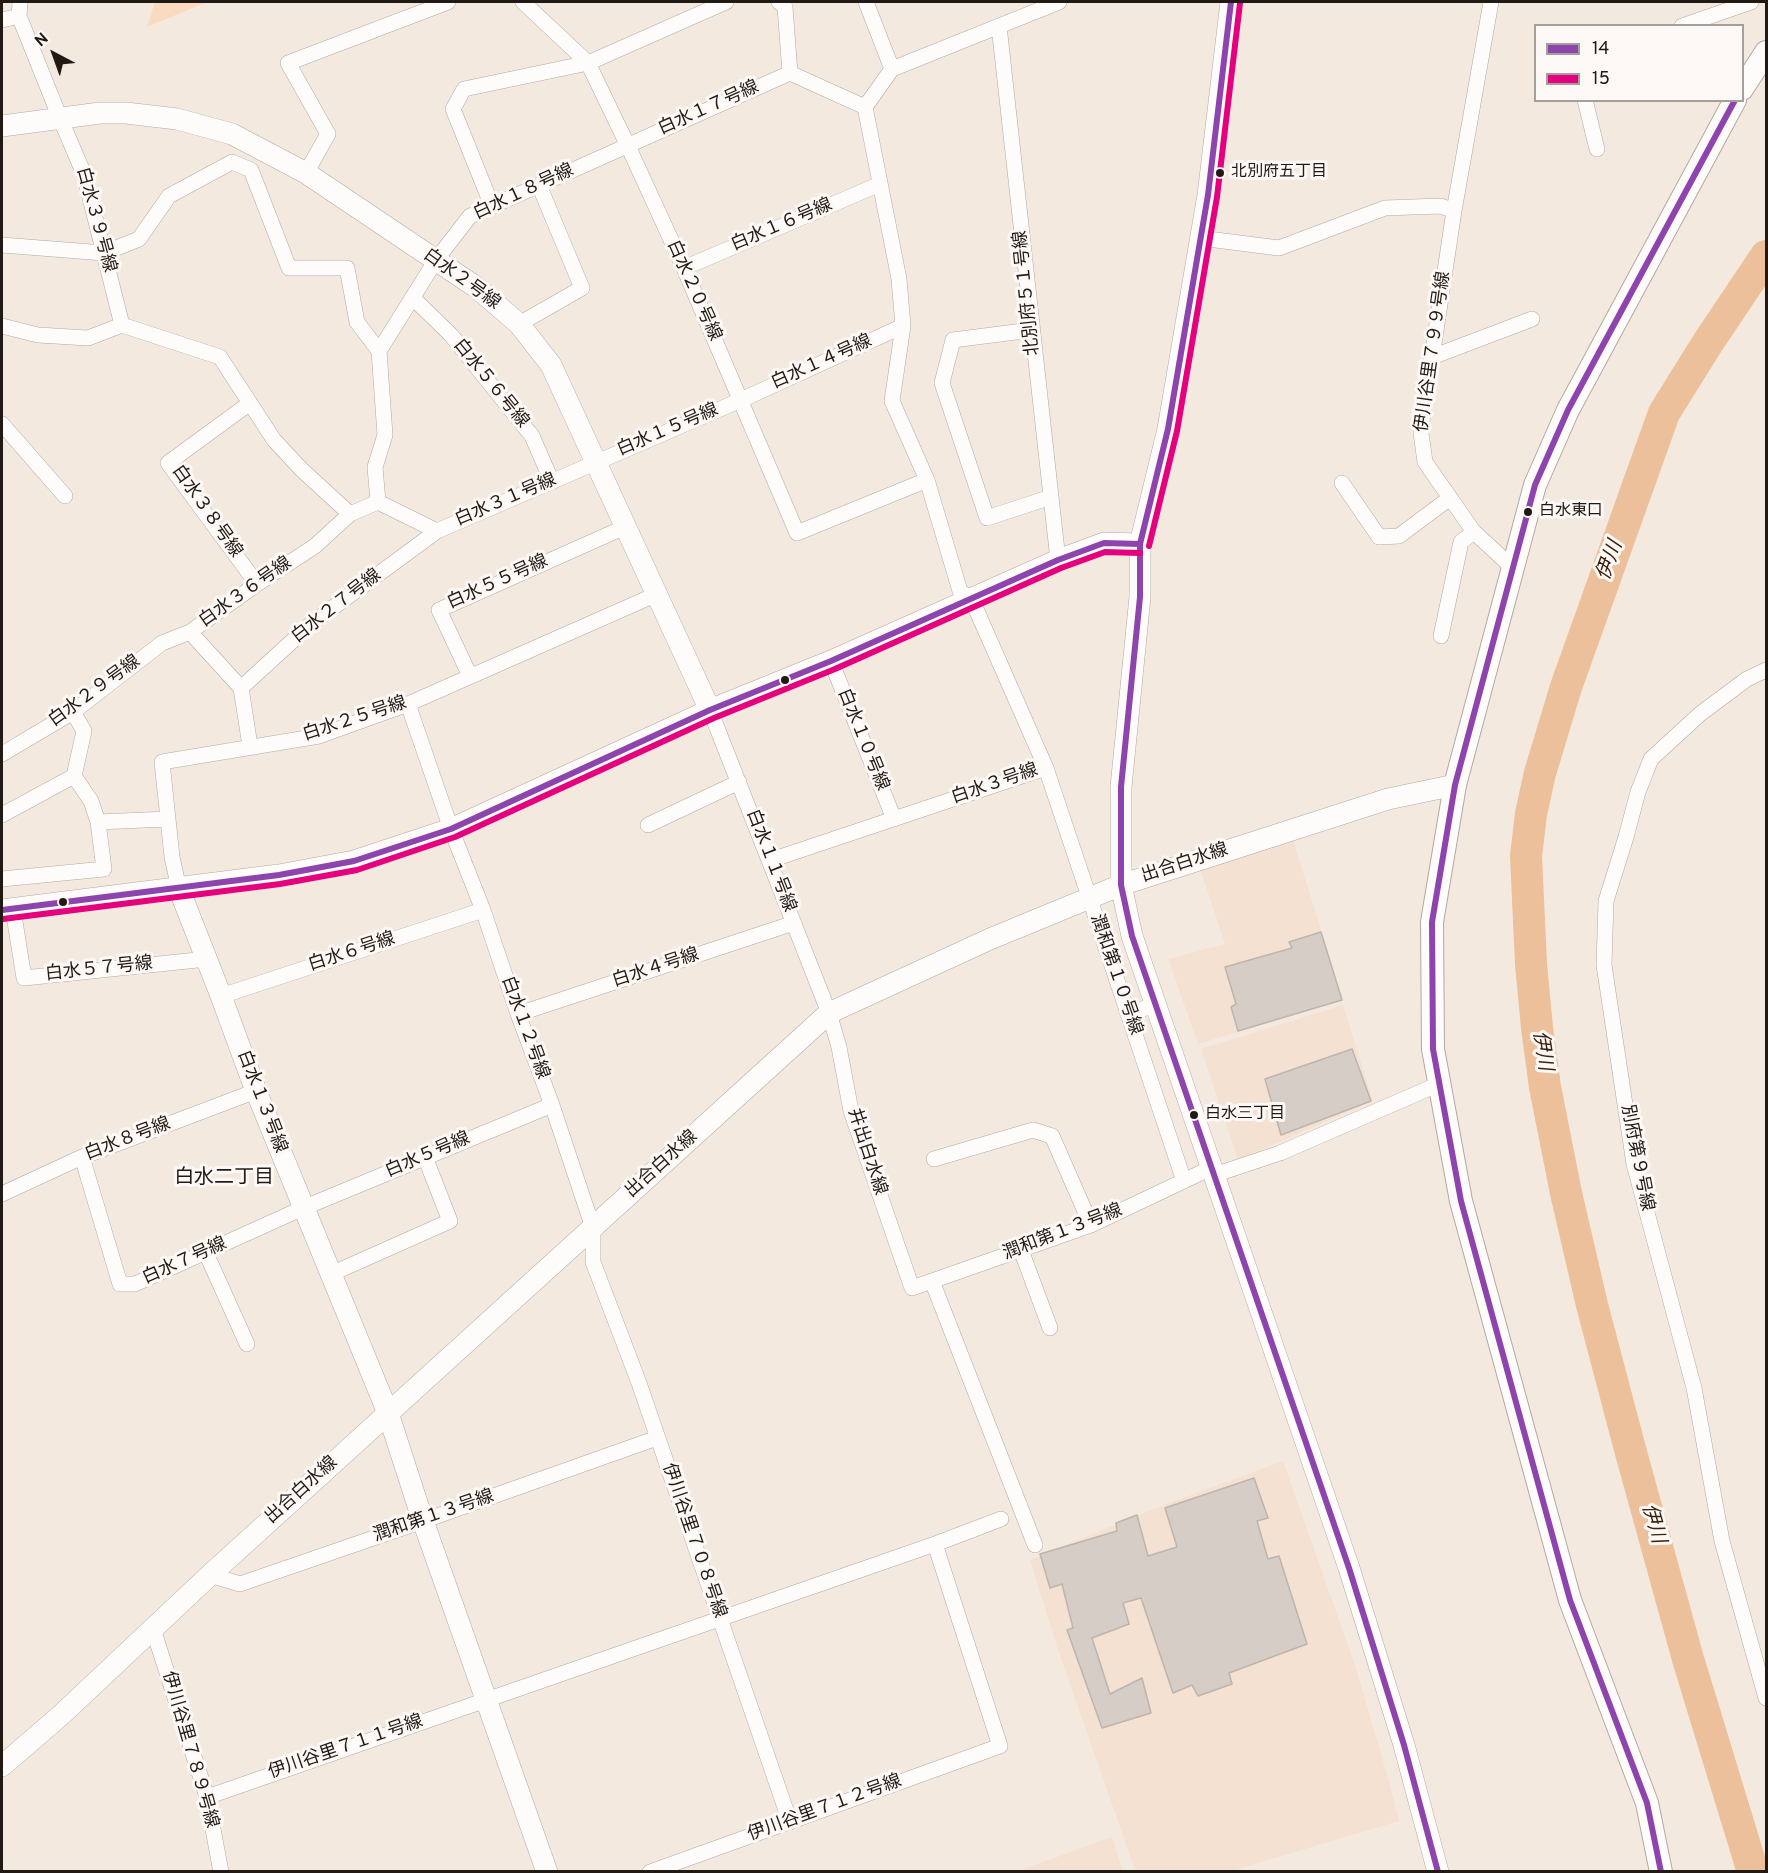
<!DOCTYPE html>
<html>
<head>
<meta charset="utf-8">
<style>
	body { margin:0 }
	#map { position:relative; width:1768px; height:1873px; overflow:hidden; background:#f4e9df; font-family:Overpass,sans-serif }
	canvas { display:block }
	.frame { position:absolute; inset:0; border:3px solid #211913; pointer-events:none }
	.legend { position:absolute; left:1534px; top:24px; width:210px; height:78px; box-sizing:border-box; background:#fcf8f5; border:2px solid #a49f9b; margin:0; padding:8px 10px; list-style:none; font-size:18px; color:#211913 }
	.legend li { display:flex; align-items:center; gap:12px; height:30px }
	.legend b { width:30px; border:2px solid #a49f9b }
	.north { position:absolute; left:24px; top:24px; width:60px; height:60px; -webkit-text-stroke:4px #fcf8f5; paint-order:stroke; rotate:319deg; font-size:16px; font-weight:700; line-height:24px; text-align:center; color:#211913 }
	.north::after { content:''; display:block; margin:auto; width:21px; height:27px; background:#211913; clip-path:polygon(50% 0,100% 100%,50% 72%,0 100%) }
</style>
</head>
<body>
<div id="map">
<canvas width="1768" height="1873"></canvas>
<div class="frame"></div>
<ul class="legend">
<li><b style="height:8px;background:#8e44ad"></b>14</li>
<li><b style="height:8px;background:#e5007d"></b>15</li>
</ul>
<div class="north">N</div>
</div>
<script>
const ctx = document.querySelector('canvas').getContext('2d');
ctx.lineJoin = 'round';
function fill(path, color) { ctx.fillStyle = color; ctx.fill(path, 'evenodd'); }
const poly = rows => new Path2D(rows.map(r => 'M' + r).join(''));
function stroke(path, color, width, dash) { ctx.strokeStyle = color; ctx.lineWidth = width; ctx.lineCap = dash ? 'butt' : 'round'; ctx.setLineDash(dash || []); ctx.stroke(path); }
function drawText(font, color, halo, rows, align = 'center') {
  ctx.font = font + ' Overpass,"Noto Sans JP",sans-serif'; ctx.lineWidth = 6; ctx.setLineDash([]); ctx.textBaseline = 'middle'; ctx.strokeStyle = halo; ctx.fillStyle = color; for (const [text, x, y, turn = 0] of rows) {
    ctx.save(); ctx.translate(x, y); ctx.rotate((+turn || 0) * Math.PI / 180); ctx.textAlign = isNaN(turn) ? turn : align; if (halo) ctx.strokeText(text, 0, 0); ctx.fillText(text, 0, 0); ctx.restore();
  }
}
fill(poly([
	[1293,840,1343,1000,1198,1044,1168,959,1225,944,1200,868],
	[1343,1005,1373,1101,1238,1160,1201,1049],
	[1283,1461,1355,1665,1389,1781,1399,1821,1232,1871,1132,1871,1135,1870,1057,1647,1030,1560,1153,1509],
	[1112,1837,1123,1871,1019,1871,1111,1837]
]), '#f5e1d1');
fill(poly([
	[155,2,207,2,147,27]
]), '#fadbc0');
stroke(poly([
	[1753,1872,1688,1659,1630,1449,1592,1305,1566,1193,1545,1087,1537,1028,1531,964,1526,856,1531,814,1540,773,1566,687,1664,413,1707,344,1766,256]
]), '#ecc09a', 32);
const building = poly([
	[1321,932,1342,1000,1238,1031,1231,1007,1236,1004,1225,967,1292,948,1289,942,1321,932],
	[1352,1049,1371,1101,1281,1135,1265,1079,1352,1049],
	[1254,1478,1268,1518,1257,1521,1268,1559,1279,1556,1307,1644,1229,1673,1232,1684,1198,1696,1192,1685,1173,1693,1141,1598,1123,1603,1129,1624,1092,1638,1110,1694,1142,1678,1151,1713,1102,1728,1067,1630,1073,1628,1062,1584,1050,1588,1040,1554,1117,1531,1116,1523,1137,1515,1148,1556,1177,1547,1165,1508,1254,1478]
]);
fill(building, '#d6cdc6');
stroke(building, '#bdb5ad', 1.5);
const street = poly([
	[20,2,19,16,60,118,84,174,122,325],
	[523,2,588,63],
	[726,2,588,63,628,146,684,268,797,533,927,480],
	[866,2,892,69,1059,2],
	[1491,2,1454,211,1432,357,1424,400,1421,433,1425,462,1474,532,1513,568],
	[2,20,19,16],
	[999,26,1058,560],
	[1682,26,1751,2],
	[1585,100,1597,149],
	[865,107,892,69],
	[306,173,328,134,288,63,448,2],
	[492,206,453,109,464,89,588,63],
	[1200,238,1279,248,1385,208,1441,206,1454,211],
	[2,245,104,253,139,239,169,196,232,162,251,170,289,268,347,268,357,322,379,351],
	[684,268,880,184],
	[413,298,451,335,532,436,552,482],
	[519,324,582,288,539,185],
	[2,326,38,335,88,338,122,325,220,357,274,440,301,469,350,514,378,502,437,531,741,400,903,326],
	[1031,330,953,340,942,383,987,518,1051,497],
	[1432,357,1532,319],
	[250,403,168,463,257,584],
	[2,424,65,496],
	[1342,483,1379,537,1399,536,1450,498],
	[378,502,375,467,385,435,379,351,436,260,470,216,790,73],
	[1441,636,1461,542,1474,532],
	[831,661,894,819],
	[1766,670,1747,679,1700,714,1651,759,1638,792,1626,837,1606,901,1604,965,1634,1164,1694,1388,1722,1541,1766,1698],
	[470,676,439,610,625,527],
	[241,688,312,623,437,531],
	[408,704,451,829,483,910,518,1014,552,1105,593,1228,593,1262,639,1383,790,1822],
	[710,710,829,1013,839,1047,851,1111,912,1288,1091,1225,1211,1168],
	[73,712,84,731,74,776,91,801,98,822],
	[250,746,241,688,190,632,257,584,315,546,350,514],
	[2,754,73,712,162,643,190,632],
	[1046,768,1184,1181],
	[2,815,74,776],
	[648,825,739,782],
	[771,860,1046,768,972,600,960,591,927,480,892,401,903,326,899,279,865,107,790,73,785,7,779,2],
	[2,879,104,869,98,822,168,819],
	[179,889,172,857,162,762,319,736,408,704,655,595],
	[13,909,24,978,207,959],
	[221,996,483,910],
	[518,1014,794,923],
	[1129,1015,1155,1004],
	[82,1157,120,1284,135,1284,303,1208,552,1105],
	[934,1159,1033,1130,1052,1136,1091,1225],
	[1214,1175,1280,1153,1439,1084],
	[2,1194,82,1157,256,1091],
	[1021,1250,1050,1328],
	[206,1253,247,1344],
	[331,1274,450,1221,425,1157],
	[932,1281,1035,1545],
	[210,1575,240,1584,423,1521,657,1438],
	[153,1629,207,1797,221,1872],
	[207,1797,935,1544,1001,1519],
	[650,1872,1000,1746,935,1544]
]);
const secondary = poly([
	[1231,2,1208,195,1168,429,1140,544,1140,597,1121,787,1121,885,1132,936,1349,1568,1404,1745,1438,1872],
	[2,126,100,113,126,113,177,119,232,134,306,173,476,287,519,324,551,365,710,710],
	[179,889,221,996,256,1091,388,1413,423,1521,547,1872],
	[2,910,279,875,354,861,451,829,710,710,831,661,1058,560,1104,543,1140,544],
	[2,1766,60,1716,210,1575,829,1013,990,939,1121,885,1388,799,1455,785]
]);
const primary = poly([
	[1742,89,1766,52],
	[1661,1872,1647,1803,1570,1600,1461,1201,1433,1049,1432,922,1455,785,1535,485,1568,410,1735,100]
]);
stroke(street, '#b2a9a2', 16);
stroke(secondary, '#b2a9a2', 22);
stroke(primary, '#b2a9a2', 24);
stroke(street, '#fdfcfa', 15);
stroke(secondary, '#fdfcfa', 21);
stroke(primary, '#fdfcfa', 22);
stroke(poly([
	[1231,2,1208,195,1168,429,1140,544,1140,597,1121,787,1121,885,1132,936,1349,1568,1404,1745,1438,1872],
	[2,910,279,875,354,861,451,829,710,710,831,661,1058,560,1104,543,1140,544],
	[1661,1872,1647,1803,1570,1600,1461,1201,1433,1049,1432,922,1455,785,1535,485,1568,410,1735,100]
]), '#8e44ad', 6);
stroke(poly([
	[1149,546,1177,431,1217,197,1240,3],
	[3,919,280,884,357,870,455,837,714,718,835,669,1061,568,1105,552,1140,553]
]), '#e5007d', 6);
for (const [x, y, r, color] of [
	[1220,173,5,"#211913"],
	[1528,512,5,"#211913"],
	[785,680,5,"#211913"],
	[63,902,5,"#211913"],
	[1194,1115,5,"#211913"]
]) { const dot = new Path2D(); dot.arc(x, y, r, 0, 2 * Math.PI); ctx.fillStyle = color; ctx.fill(dot); stroke(dot, '#fcf8f5', 2); }
drawText('16px', '#211913', '#fcf8f5', [
	["北別府五丁目",1231,173],
	["白水東口",1539,512],
	["白水三丁目",1205,1115]
], 'left');
drawText('18px', '#211913', '#fcf8f5', [
	["白水１７号線",709,109,-24],
	["白水１８号線",524,193,-25],
	["白水３９号線",95,220,75],
	["白水１６号線",782,226,-23],
	["白水２号線",461,280,36],
	["白水２０号線",693,291,66],
	["北別府５１号線",1028,293,-96],
	["伊川谷里７９９号線",1434,352,-82],
	["白水１４号線",822,363,-24],
	["白水５６号線",490,384,51],
	["白水１５号線",668,431,-23],
	["白水３１号線",506,501,-23],
	["白水３８号線",206,512,55],
	["白水５５号線",498,583,-24],
	["白水３６号線",246,593,-35],
	["白水２７号線",337,607,-38],
	["白水２９号線",95,692,-36],
	["白水２５号線",355,720,-18],
	["白水１０号線",862,740,68],
	["白水３号線",995,785,-19],
	["白水１１号線",770,861,69],
	["出合白水線",1185,864,-18],
	["白水６号線",352,953,-18],
	["白水４号線",656,969,-18],
	["白水５７号線",99,970,-6],
	["潤和第１０号線",1115,975,71],
	["白水１２号線",524,1028,70],
	["白水１３号線",261,1102,69],
	["白水８号線",128,1140,-21],
	["井出白水線",866,1152,72],
	["白水５号線",428,1156,-23],
	["別府第９号線",1636,1158,79],
	["出合白水線",662,1165,-42],
	["潤和第１３号線",1063,1233,-21],
	["白水７号線",185,1262,-24],
	["出合白水線",302,1491,-42],
	["潤和第１３号線",434,1517,-19],
	["伊川谷里７０８号線",693,1541,71],
	["伊川谷里７１１号線",346,1748,-19],
	["伊川谷里７８９号線",189,1750,74],
	["伊川谷里７１２号線",825,1809,-20]
]);
drawText('italic 20px', '#3a230c', '#fcf8f5', [
	["伊川",1611,561,-70],
	["伊川",1541,1051,81],
	["伊川",1652,1524,74]
]);
drawText('20px', '#211913', '#fcf8f5', [
	["白水二丁目",224,1179]
]);
</script>
</body>
</html>
